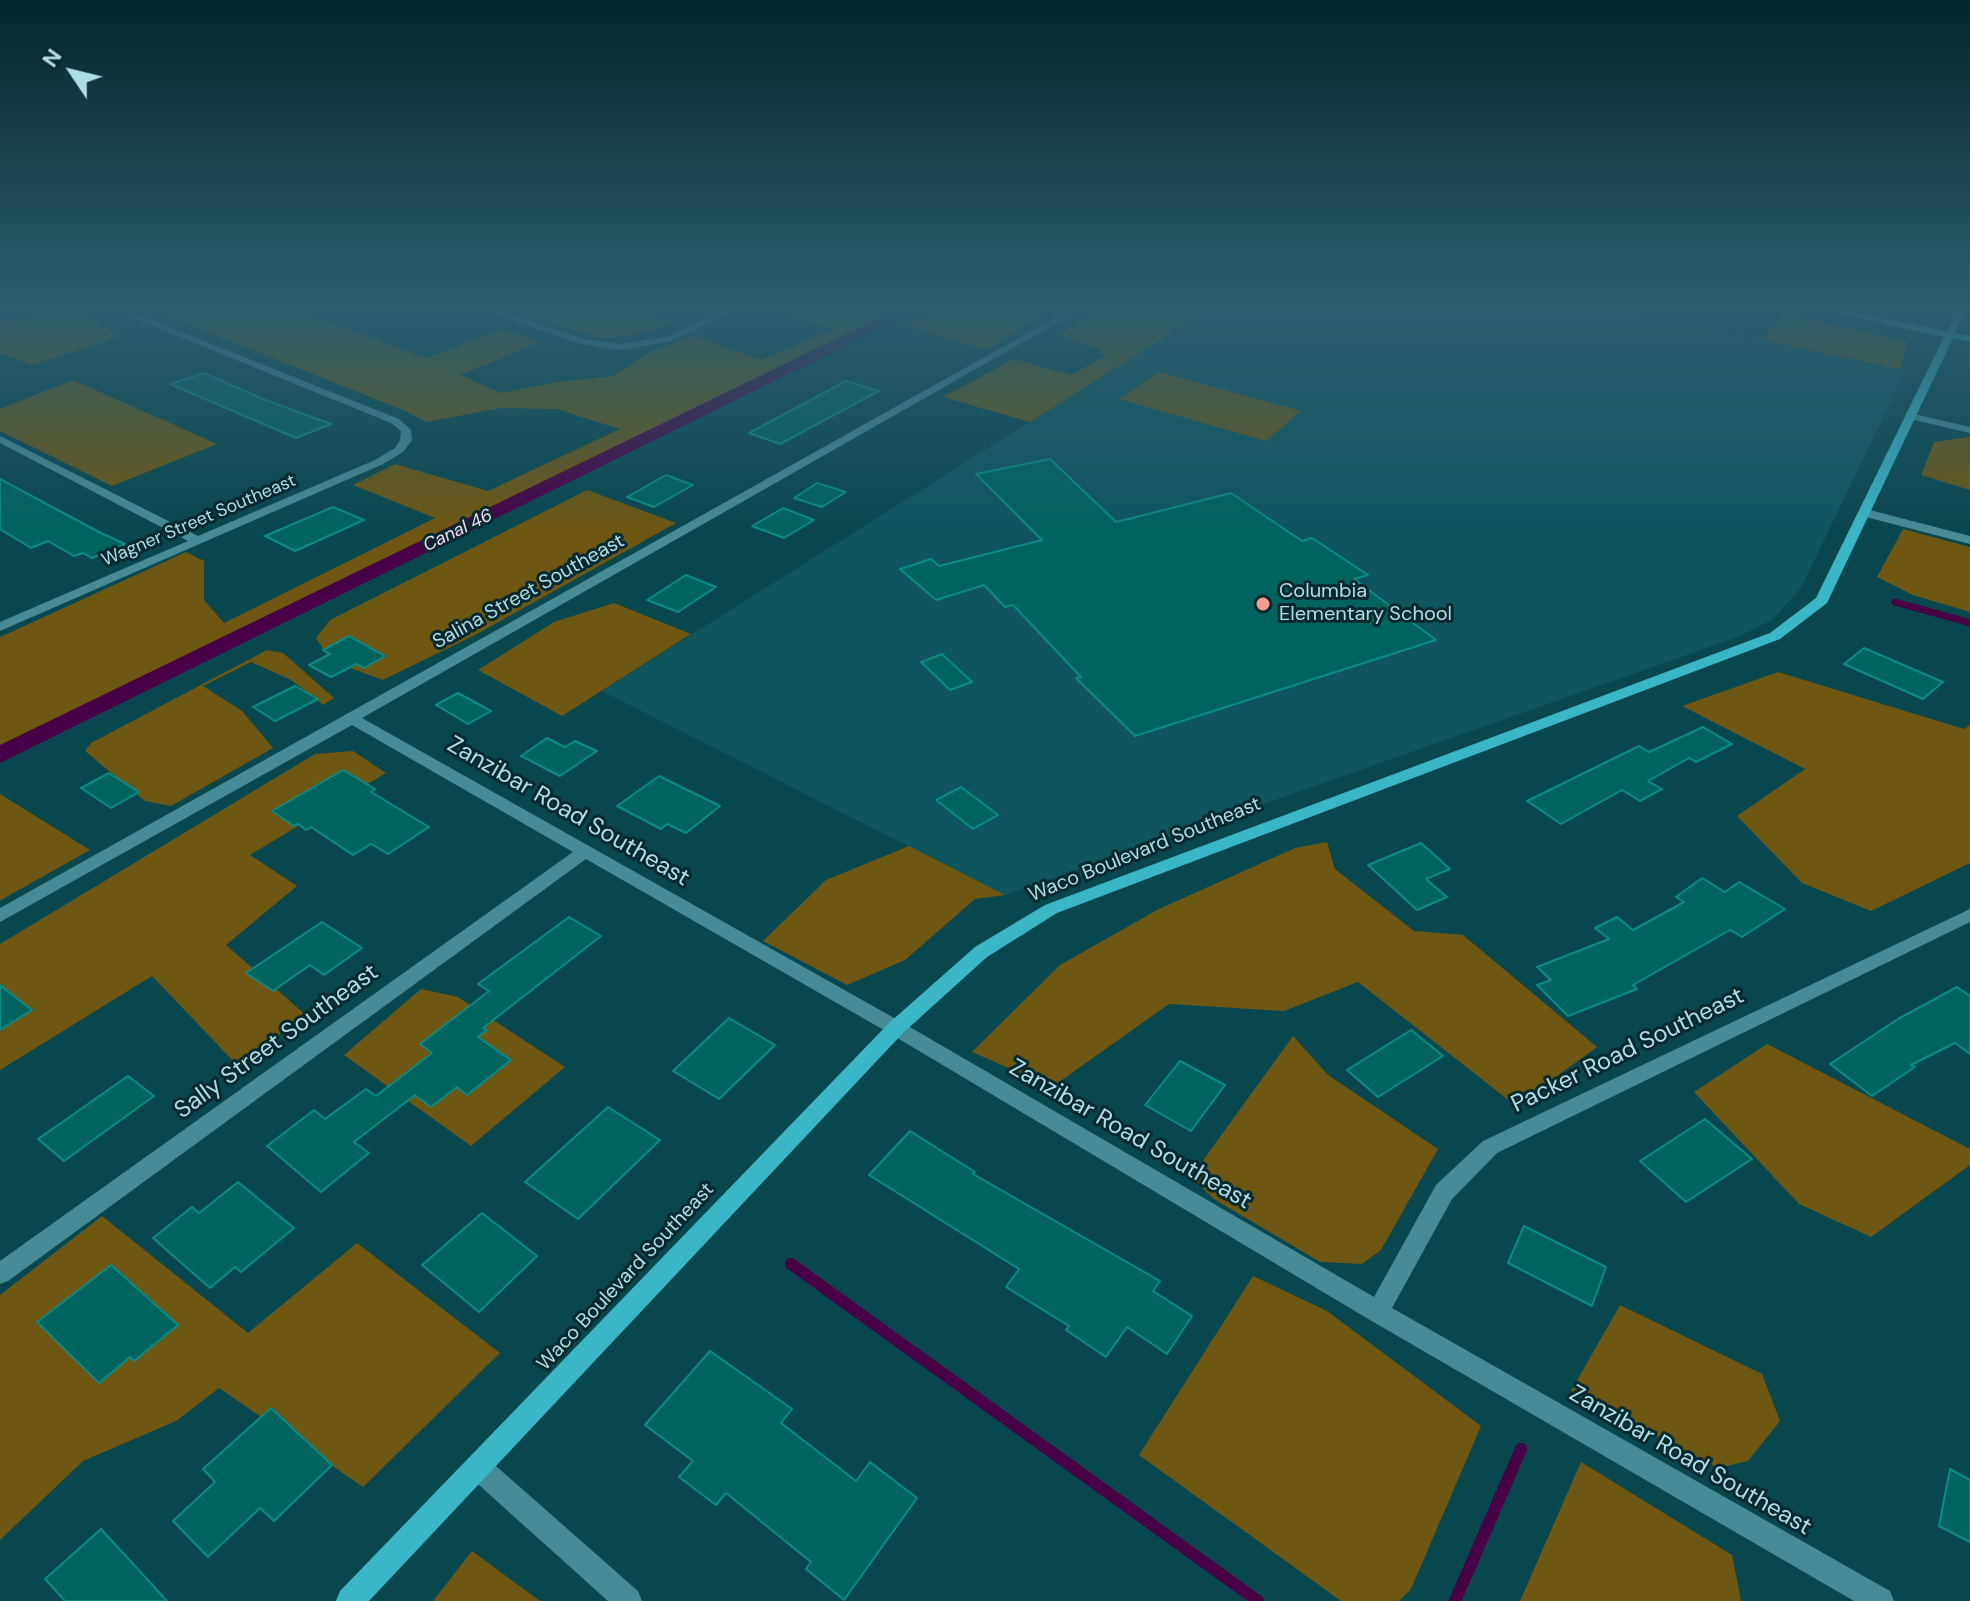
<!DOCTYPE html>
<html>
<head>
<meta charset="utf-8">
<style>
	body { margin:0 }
	#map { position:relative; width:1970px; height:1601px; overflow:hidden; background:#09474f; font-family:"DM Sans",sans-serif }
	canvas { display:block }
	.north { position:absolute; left:32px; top:32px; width:80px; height:80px; -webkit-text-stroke:6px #082a2f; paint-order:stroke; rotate:305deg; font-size:22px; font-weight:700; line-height:32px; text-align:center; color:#b0dee6 }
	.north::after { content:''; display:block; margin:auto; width:28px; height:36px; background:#b0dee6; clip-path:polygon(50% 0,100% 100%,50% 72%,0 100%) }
</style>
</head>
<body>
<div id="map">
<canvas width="1970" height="1601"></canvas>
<div class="north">N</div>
</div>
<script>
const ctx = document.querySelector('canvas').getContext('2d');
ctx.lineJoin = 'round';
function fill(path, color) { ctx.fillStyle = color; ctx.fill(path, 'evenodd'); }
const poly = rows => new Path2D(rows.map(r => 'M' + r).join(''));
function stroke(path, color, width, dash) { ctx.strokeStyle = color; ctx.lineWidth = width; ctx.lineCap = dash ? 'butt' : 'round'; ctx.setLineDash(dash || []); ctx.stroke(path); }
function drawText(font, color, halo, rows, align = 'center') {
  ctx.font = font + ' "DM Sans",sans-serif'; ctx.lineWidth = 6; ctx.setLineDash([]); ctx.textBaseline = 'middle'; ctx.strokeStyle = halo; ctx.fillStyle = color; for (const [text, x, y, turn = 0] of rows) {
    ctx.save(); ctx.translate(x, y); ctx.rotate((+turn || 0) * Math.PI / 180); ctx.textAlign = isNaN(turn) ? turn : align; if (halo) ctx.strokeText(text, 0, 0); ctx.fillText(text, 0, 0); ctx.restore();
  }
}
fill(poly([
	[1212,307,1609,307,1906,370,1801,588,1772,620,1735,638,1005,895,602,691]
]), '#0e555e');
fill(poly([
	[161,307,289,307,426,358,503,329,541,342,460,375,501,393,557,382,613,376,650,352,694,336,761,360,834,329,760,309,762,307,910,307,0,750,0,637,186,552,204,561,204,600,224,623,435,518,353,485,395,464,488,491,620,429,557,409,501,408,426,422,405,411,158,312],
	[515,307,614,307,674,322,644,332,604,339,520,315],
	[947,307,1027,307,1047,312,987,350,905,326],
	[1103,307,1212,307,1030,422,943,397,1014,359,1071,375,1105,356,1099,349,1058,335],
	[44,314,90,317,119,337,32,365,0,353,0,323],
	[1782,314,1908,342,1900,369,1764,340],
	[1159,372,1301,411,1266,441,1119,399],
	[73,380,217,444,112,486,0,431,0,409],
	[1970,437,1970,490,1921,475,1934,442],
	[587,490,676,523,477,634,383,680,331,661,316,638,330,620],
	[1903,529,1970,547,1970,612,1913,595,1877,577],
	[614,603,691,634,562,716,478,670,554,622],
	[267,650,283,653,334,698,323,705,291,680,251,662,203,686,242,711,273,748,171,806,145,801,85,751,91,743],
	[1778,672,1964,729,1970,725,1970,863,1871,911,1802,883,1737,816,1805,769,1682,706],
	[353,751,386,773,250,855,297,886,226,945,307,1016,235,1063,152,976,0,1070,0,944,315,754],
	[0,794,90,850,1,900,0,900],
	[1327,842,1335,869,1414,931,1463,935,1597,1047,1516,1106,1358,982,1284,1011,1169,1004,1052,1087,972,1052,1060,965,1159,909,1295,848],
	[909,846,1005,895,975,899,905,960,847,985,763,941,826,880],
	[421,989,458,997,565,1067,471,1146,344,1055],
	[1293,1036,1328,1075,1438,1149,1381,1250,1362,1264,1320,1262,1214,1199,1191,1177],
	[1767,1044,1970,1149,1970,1165,1871,1237,1799,1204,1694,1092],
	[102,1216,248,1333,357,1243,500,1353,363,1487,219,1388,176,1421,83,1461,0,1540,0,1295],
	[1253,1276,1327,1311,1481,1426,1411,1589,1399,1601,1341,1601,1139,1455],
	[1620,1305,1762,1374,1780,1421,1748,1461,1718,1468,1571,1391],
	[1581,1462,1732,1555,1741,1601,1520,1601],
	[472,1551,540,1601,433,1601]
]), '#6e5713');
stroke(poly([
	[1895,602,1970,623]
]), '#480147', 7);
stroke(poly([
	[791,1264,1258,1601],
	[1455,1601,1521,1449]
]), '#480147', 12);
fill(poly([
	[902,307,924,307,0,763,0,745,902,307]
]), '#480147');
const building = poly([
	[204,373,263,399,331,424,296,438,170,384,204,373],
	[846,381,879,391,780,444,749,433,846,381],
	[1050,459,1116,522,1231,493,1302,541,1312,538,1368,575,1354,579,1436,640,1135,736,1076,678,1081,677,1013,605,1005,607,984,585,936,600,900,569,931,559,939,566,1042,540,976,474,1050,459],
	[666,475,693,485,654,507,627,497,666,475],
	[0,479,99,532,125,544,92,558,83,553,74,556,48,541,31,548,0,529,0,479],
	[817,483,846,492,822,507,794,498,817,483],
	[333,507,364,520,295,551,265,536,333,507],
	[783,508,814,520,784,538,752,526,783,508],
	[686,575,716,587,678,612,647,600,686,575],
	[349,636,385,656,364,668,356,664,331,677,309,665,330,654,323,650,349,636],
	[1864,648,1943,682,1923,699,1844,664,1864,648],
	[942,654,972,682,950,690,921,662,942,654],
	[295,686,318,699,275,721,253,707,295,686],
	[458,693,491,711,468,724,436,705,458,693],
	[1703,727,1732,744,1696,762,1689,758,1648,781,1662,789,1640,801,1622,790,1561,824,1527,801,1639,746,1649,752,1703,727],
	[547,738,565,747,575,741,597,751,560,776,521,756,547,738],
	[343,770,375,789,371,792,429,827,388,854,371,844,353,855,311,827,306,830,298,824,294,826,272,811,343,770],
	[109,773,139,792,111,808,81,788,109,773],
	[659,776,720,806,686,833,667,824,661,829,617,806,659,776],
	[961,787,998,815,973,829,936,800,961,787],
	[1421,843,1450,869,1426,879,1447,897,1417,910,1368,865,1421,843],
	[1702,878,1725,892,1739,882,1785,909,1742,937,1730,930,1633,985,1637,989,1568,1016,1537,985,1551,980,1537,967,1609,939,1595,928,1617,917,1633,930,1684,902,1676,897,1702,878],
	[569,917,601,936,483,1028,487,1030,478,1037,511,1060,467,1095,457,1087,431,1107,415,1095,354,1142,369,1153,321,1192,267,1146,314,1110,325,1119,366,1089,376,1096,432,1053,420,1044,489,991,478,984,569,917],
	[322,922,362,948,324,975,310,965,273,991,246,973,322,922],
	[0,985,32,1010,0,1030,0,985],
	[1957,987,1970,996,1970,1054,1955,1043,1911,1065,1915,1067,1872,1096,1830,1064,1898,1019,1957,987],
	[729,1018,775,1045,719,1099,673,1071,729,1018],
	[1411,1030,1443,1056,1378,1097,1347,1070,1411,1030],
	[1180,1061,1225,1085,1191,1131,1145,1105,1180,1061],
	[128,1076,154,1096,64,1161,38,1139,128,1076],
	[608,1107,660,1140,578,1219,525,1182,608,1107],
	[1705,1119,1752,1159,1686,1202,1640,1161,1705,1119],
	[910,1131,975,1172,973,1174,1160,1281,1153,1291,1192,1316,1167,1354,1127,1327,1106,1357,1066,1330,1069,1326,1006,1287,1019,1269,869,1175,910,1131],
	[238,1182,294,1228,241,1272,235,1267,210,1288,153,1238,192,1207,199,1213,238,1182],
	[482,1213,537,1256,479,1312,422,1265,482,1213],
	[1524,1226,1606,1267,1592,1306,1508,1263,1524,1226],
	[111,1265,178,1325,134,1361,130,1357,99,1383,37,1322,111,1265],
	[710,1351,792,1409,781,1423,856,1481,870,1462,917,1498,844,1600,806,1569,811,1562,726,1493,716,1505,679,1477,693,1461,645,1425,710,1351],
	[271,1408,332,1465,274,1521,260,1508,208,1557,173,1521,215,1482,203,1469,271,1408],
	[1950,1469,1970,1480,1970,1542,1939,1526,1950,1469],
	[101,1529,167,1601,65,1601,45,1579,101,1529]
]);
fill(building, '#00635e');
stroke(building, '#0a8b85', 2);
fill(poly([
	[106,307,119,307,399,419,411,430,412,440,403,452,383,464,0,631,0,622,188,541,0,443,0,436,198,536,375,460,395,448,400,440,401,431,391,423,106,307],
	[472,307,486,307,585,339,621,344,666,337,732,307,745,307,671,341,621,350,581,344,472,307],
	[1074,307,1085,307,362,718,903,1023,1374,1297,1436,1185,1483,1141,1970,909,1970,922,1497,1153,1452,1199,1392,1308,1890,1591,1894,1601,1854,1601,1370,1320,889,1033,586,859,8,1281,0,1284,0,1261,573,852,352,725,0,922,0,908,1074,307],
	[1910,413,1970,427,1970,433,1906,418,1906,414,1910,413],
	[1866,509,1970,536,1970,544,1862,516,1862,510,1866,509],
	[479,1455,488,1459,638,1591,642,1601,608,1601,470,1477,466,1468,470,1459,479,1455]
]), '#468b96');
fill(poly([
	[1808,307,1828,307,1947,331,1958,307,1967,307,1955,333,1970,336,1970,342,1953,338,1827,603,1780,639,1057,913,987,957,903,1033,369,1601,336,1601,340,1591,889,1023,975,947,1045,905,1770,633,1816,598,1944,337,1808,307]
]), '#3ab6c7');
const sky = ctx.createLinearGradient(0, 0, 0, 532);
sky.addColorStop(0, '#05272b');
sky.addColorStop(0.58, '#2c5e6e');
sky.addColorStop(1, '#2c5e6e00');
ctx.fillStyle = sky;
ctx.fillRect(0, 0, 1970, 532);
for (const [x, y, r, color] of [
	[1263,604,8,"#f59d90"]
]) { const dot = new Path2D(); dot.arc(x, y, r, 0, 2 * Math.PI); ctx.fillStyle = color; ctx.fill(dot); stroke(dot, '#082a2f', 3); }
drawText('18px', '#b0dee6', '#082a2f', [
	["Wagner Street Southeast",199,521,-23]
]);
drawText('italic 18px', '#f3dbf1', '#082a2f', [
	["Canal 46",458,531,-26]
]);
drawText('20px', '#b0dee6', '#082a2f', [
	["Salina Street Southeast",529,592,-29],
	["Waco Boulevard Southeast",1145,850,-22],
	["Waco Boulevard Southeast",626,1277,-47]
]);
drawText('20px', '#b0dee6', '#082a2f', [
	["Columbia",1279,592],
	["Elementary School",1279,615]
], 'left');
drawText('24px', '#b0dee6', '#082a2f', [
	["Zanzibar Road Southeast",568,812,30],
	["Sally Street Southeast",277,1042,-36],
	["Packer Road Southeast",1628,1051,-26],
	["Zanzibar Road Southeast",1130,1135,30],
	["Zanzibar Road Southeast",1690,1461,30]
]);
</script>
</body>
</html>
